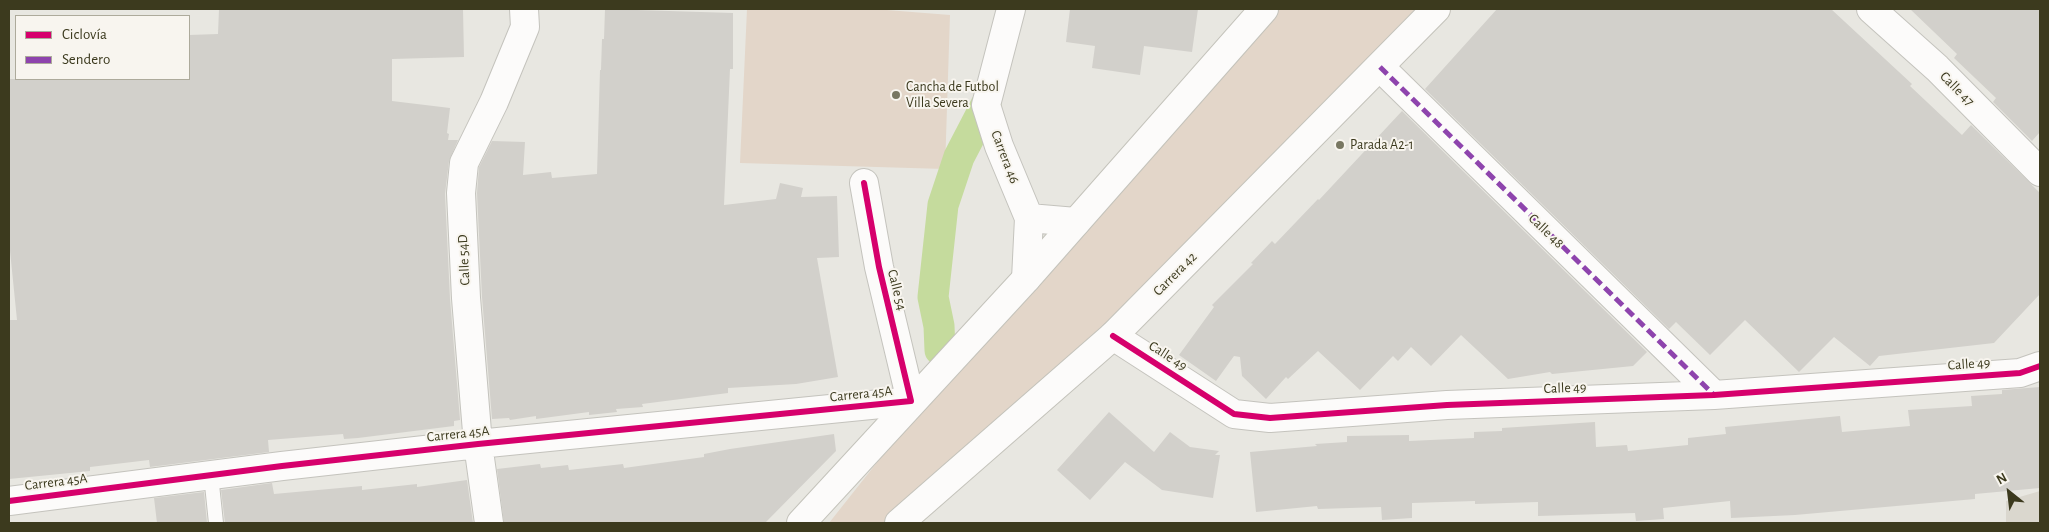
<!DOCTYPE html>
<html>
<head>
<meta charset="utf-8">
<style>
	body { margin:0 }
	#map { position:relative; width:2049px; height:532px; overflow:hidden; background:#e8e7e1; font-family:"Alegreya Sans",sans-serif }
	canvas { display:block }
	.frame { position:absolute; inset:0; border:10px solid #3c3a1e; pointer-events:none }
	.legend { position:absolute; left:15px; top:15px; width:175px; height:65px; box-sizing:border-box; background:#f8f5ef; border:1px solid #adaa9b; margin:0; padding:6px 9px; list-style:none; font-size:15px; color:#3c3a1e }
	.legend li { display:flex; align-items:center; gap:10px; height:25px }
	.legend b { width:25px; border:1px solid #adaa9b }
	.north { position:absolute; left:1984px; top:467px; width:50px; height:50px; -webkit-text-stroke:4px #f8f5ef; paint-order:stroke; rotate:331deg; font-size:14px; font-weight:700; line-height:20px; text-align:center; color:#3c3a1e }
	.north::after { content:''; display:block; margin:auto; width:18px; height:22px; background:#3c3a1e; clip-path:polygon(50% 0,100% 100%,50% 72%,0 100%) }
</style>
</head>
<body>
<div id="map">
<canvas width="2049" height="532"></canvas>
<div class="frame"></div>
<ul class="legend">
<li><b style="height:6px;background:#d6006c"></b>Ciclovía</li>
<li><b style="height:6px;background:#8e44ad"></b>Sendero</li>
</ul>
<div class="north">N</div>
</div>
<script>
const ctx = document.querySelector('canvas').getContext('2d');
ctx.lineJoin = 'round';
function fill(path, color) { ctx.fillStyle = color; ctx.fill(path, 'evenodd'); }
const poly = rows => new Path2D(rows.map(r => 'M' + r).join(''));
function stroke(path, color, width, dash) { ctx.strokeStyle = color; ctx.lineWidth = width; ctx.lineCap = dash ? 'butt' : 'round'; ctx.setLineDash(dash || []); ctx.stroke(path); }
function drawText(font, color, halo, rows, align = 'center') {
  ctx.font = font + ' "Alegreya Sans",sans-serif'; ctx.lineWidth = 4; ctx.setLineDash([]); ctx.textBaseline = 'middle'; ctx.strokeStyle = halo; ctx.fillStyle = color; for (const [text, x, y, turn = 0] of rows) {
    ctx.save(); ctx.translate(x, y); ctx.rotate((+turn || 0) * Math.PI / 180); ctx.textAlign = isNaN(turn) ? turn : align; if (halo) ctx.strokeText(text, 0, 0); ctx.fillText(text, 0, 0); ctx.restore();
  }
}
fill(poly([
	[2040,491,2040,523,2006,523,2006,501]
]), '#dad7ce');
fill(poly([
	[747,9,874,9,950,15,945,169,740,163],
	[1264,9,1436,9,1380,67,953,468,883,523,829,523,936,388]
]), '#e3d6c9');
stroke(poly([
	[940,350,939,326,933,297,943,205,959,157,986,105]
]), '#c5db9d', 31);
fill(poly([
	[219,9,463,9,464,57,392,59,392,101,450,108,447,133,449,134,448,140,458,140,449,161,445,194,450,299,460,420,454,421,454,426,358,438,344,439,343,434,268,440,269,452,150,467,149,460,90,467,90,471,9,479,9,320,17,320,9,241,9,79,189,79,189,35,218,34],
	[605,9,733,13,733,69,730,69,724,205,776,199,780,183,803,188,801,197,837,196,839,257,817,258,838,377,796,384,728,388,728,393,642,404,643,407,616,409,617,412,589,415,589,412,536,419,536,416,510,420,509,418,492,419,482,297,477,193,479,167,492,141,525,142,523,175,551,172,552,178,597,174,600,70,601,70,602,39,604,39],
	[1070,9,1198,9,1192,52,1144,46,1140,75,1092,68,1095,46,1066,42],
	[1497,9,1831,9,1912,84,1910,86,1962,135,1971,125,2040,193,2040,294,1994,343,1879,356,1870,366,1834,337,1799,372,1745,320,1710,355,1676,322,1669,329,1425,89],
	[1910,9,2040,9,2040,132,2032,141,1993,102,1996,98,1954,58,1957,54],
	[1402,111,1647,352,1633,366,1552,374,1550,372,1508,379,1461,335,1431,366,1411,347,1398,361,1393,356,1360,390,1318,351,1288,379,1286,377,1266,399,1242,376,1240,357,1234,356,1216,381,1179,355,1214,307,1212,305,1253,264,1251,263,1272,241,1275,244,1318,199,1319,200],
	[2040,387,2040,488,1975,494,1975,499,1795,515,1731,518,1730,501,1663,508,1664,519,1636,521,1635,513,1538,516,1538,502,1475,504,1475,501,1412,503,1412,518,1382,520,1381,507,1318,509,1317,506,1256,512,1250,452,1317,446,1315,444,1347,442,1347,436,1409,435,1409,441,1474,438,1474,432,1502,431,1502,428,1595,422,1596,447,1627,445,1628,451,1688,445,1688,438,1726,434,1725,427,1840,416,1842,432,1910,426,1908,410,1972,406,1971,396,2002,394,2002,390],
	[1109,412,1154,452,1170,432,1190,447,1219,451,1215,455,1220,455,1213,498,1162,490,1125,462,1090,500,1057,470],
	[834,434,836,451,765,523,504,523,497,469,540,464,541,468,568,465,569,470,623,464,624,468,704,457,704,454,730,449],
	[467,480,473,523,225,523,221,490,272,483,274,494,362,486,362,490,417,484,417,487],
	[204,492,207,523,157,523,154,498]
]), '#d2d0cb');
const lane = poly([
	[211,475,216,523]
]);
const street = poly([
	[1011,9,986,105,999,146,1029,218,1026,279],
	[1871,9,1937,68,2040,172],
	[1380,67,1714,395],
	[1029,218,1076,222],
	[1113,336,1234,414,1270,418,1447,405,1714,395,2020,373,2040,366],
	[9,501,282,466,478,444,911,401,879,267,864,183],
	[489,523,478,444,466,298,461,193,464,163,494,102,525,27,524,9]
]);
const secondary = poly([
	[801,523,1026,279,1264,9],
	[899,523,1113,336,1436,9]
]);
stroke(lane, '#c4c3bd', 16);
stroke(street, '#c4c3bd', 30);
stroke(secondary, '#c4c3bb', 30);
stroke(lane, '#fcfbfa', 14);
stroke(street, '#fcfbfa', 28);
stroke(secondary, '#fcfbfa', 28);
stroke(poly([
	[1380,67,1714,395]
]), '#8e44ad', 5, [10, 5]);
stroke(poly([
	[1113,336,1234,414,1270,418,1447,405,1714,395,2020,373,2040,366],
	[9,501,282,466,478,444,911,401,879,267,864,183]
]), '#d6006c', 6);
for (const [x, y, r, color] of [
	[896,95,5,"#787762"],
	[1340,145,5,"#787762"]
]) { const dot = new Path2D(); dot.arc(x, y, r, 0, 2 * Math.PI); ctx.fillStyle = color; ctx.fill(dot); stroke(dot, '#f8f5ef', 2); }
drawText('14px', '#3c3a1e', '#f8f5ef', [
	["Cancha de Futbol",906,87],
	["Villa Severa",906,103],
	["Parada A2-1",1350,145]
], 'left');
drawText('14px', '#3c3a1e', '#f8f5ef', [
	["Calle 47",1957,89,45],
	["Carrera 46",1005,157,69],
	["Calle 48",1546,231,44],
	["Calle 54D",464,260,-93],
	["Carrera 42",1175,274,-45],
	["Calle 54",897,290,76],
	["Calle 49",1168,356,33],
	["Calle 49",1969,364,-4],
	["Calle 49",1565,388,-2],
	["Carrera 45A",861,394,-6],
	["Carrera 45A",458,434,-6],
	["Carrera 45A",56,482,-7]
]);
</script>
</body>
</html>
